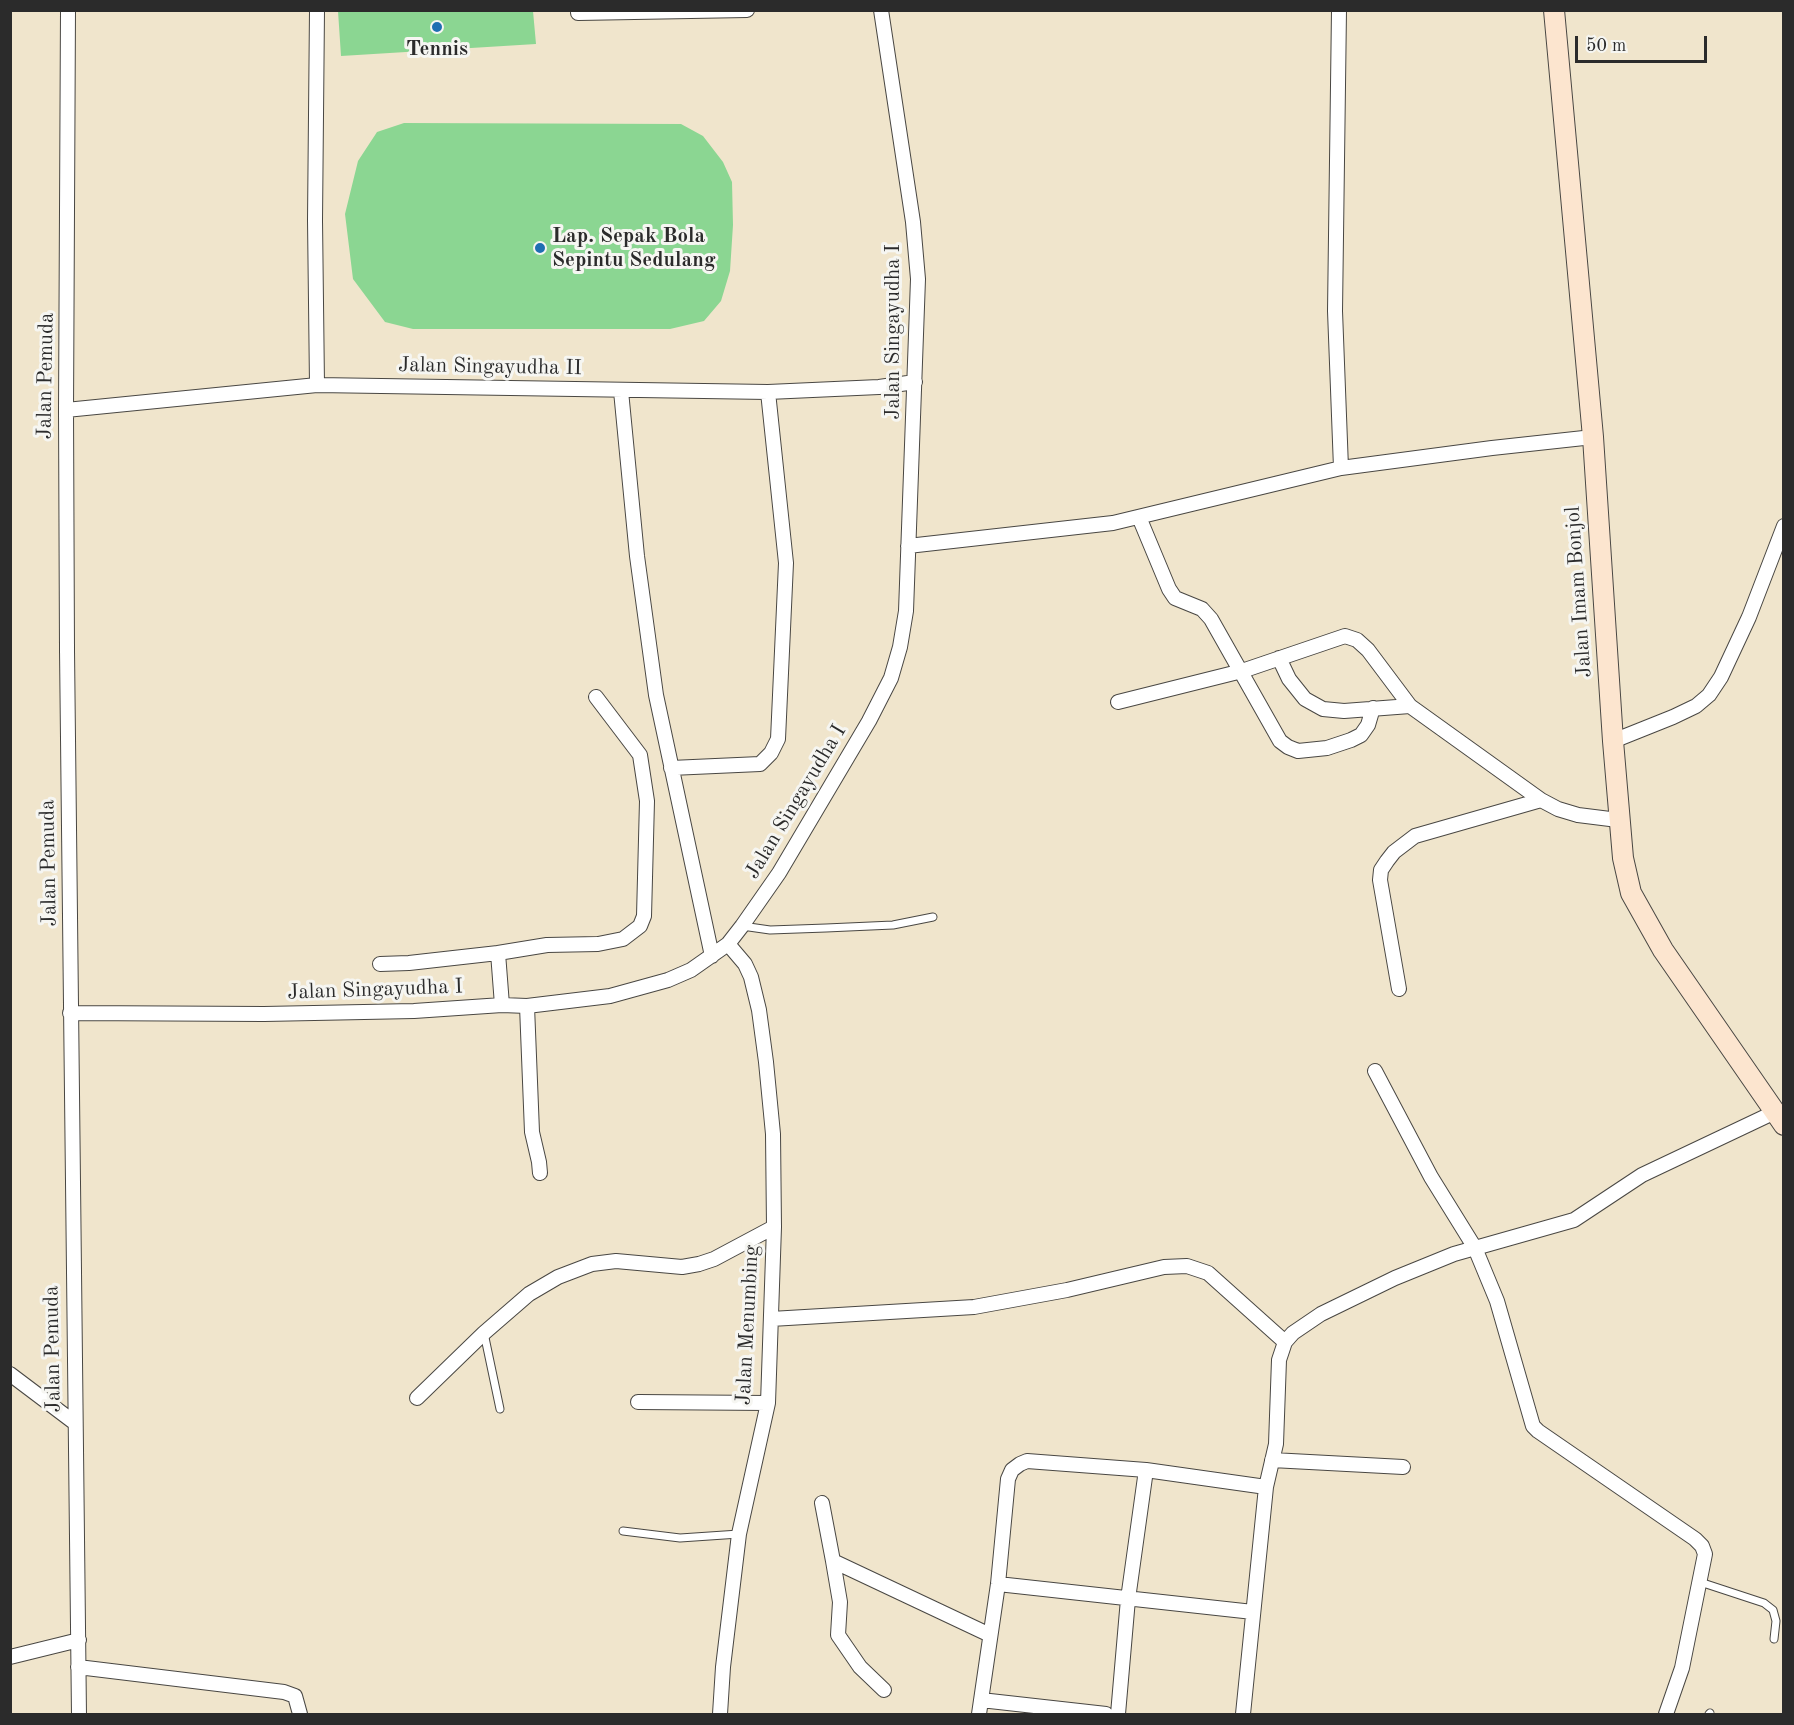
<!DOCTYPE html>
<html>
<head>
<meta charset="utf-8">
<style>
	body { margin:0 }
	#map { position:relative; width:1794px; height:1725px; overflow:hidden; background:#f0e5cc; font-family:"Old Standard TT",serif }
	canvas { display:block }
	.frame { position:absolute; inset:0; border:12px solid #2b2b2b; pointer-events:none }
	.scale { position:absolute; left:1575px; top:36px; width:132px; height:27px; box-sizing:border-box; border:3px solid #2b2b2b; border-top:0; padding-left:8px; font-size:18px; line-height:21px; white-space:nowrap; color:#2b2b2b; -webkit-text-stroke:4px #f6f6f2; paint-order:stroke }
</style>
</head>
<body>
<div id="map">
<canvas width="1794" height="1725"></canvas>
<div class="frame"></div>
<div class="scale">50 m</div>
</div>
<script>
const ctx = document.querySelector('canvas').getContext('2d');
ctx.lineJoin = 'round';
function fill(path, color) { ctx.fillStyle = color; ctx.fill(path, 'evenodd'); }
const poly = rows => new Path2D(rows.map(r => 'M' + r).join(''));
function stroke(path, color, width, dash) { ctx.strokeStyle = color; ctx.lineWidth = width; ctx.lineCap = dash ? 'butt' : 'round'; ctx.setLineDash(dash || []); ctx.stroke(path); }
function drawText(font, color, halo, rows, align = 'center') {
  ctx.font = font + ' "Old Standard TT",serif'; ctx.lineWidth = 6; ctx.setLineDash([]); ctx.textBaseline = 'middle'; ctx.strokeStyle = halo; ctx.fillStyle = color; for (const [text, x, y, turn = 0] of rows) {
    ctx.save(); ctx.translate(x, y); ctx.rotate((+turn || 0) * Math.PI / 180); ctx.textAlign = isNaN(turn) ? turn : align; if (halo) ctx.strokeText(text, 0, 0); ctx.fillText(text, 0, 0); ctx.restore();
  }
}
fill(poly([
	[338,11,533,11,536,44,341,56],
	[404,123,681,124,703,136,723,162,732,182,733,225,730,271,721,301,704,321,670,329,413,329,385,322,353,279,345,214,358,161,377,132]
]), '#8bd692');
const lane = poly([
	[742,926,770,930,826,928,893,925,933,917],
	[484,1333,500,1409],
	[623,1531,680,1538,739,1534],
	[1700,1582,1764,1603,1773,1610,1776,1621,1774,1639],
	[1709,1714,1710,1713]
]);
const street = poly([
	[68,10,66,410,67,650,79,1714],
	[1339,10,1335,311,1341,468],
	[578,13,747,10],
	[317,385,315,220,317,10],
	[621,391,637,556,656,695,712,956],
	[66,410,317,385,768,392,879,387,915,382],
	[1139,517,1169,589,1175,598,1202,609,1211,619,1280,741,1288,747,1298,751,1327,748,1351,740,1361,735,1368,725,1373,708],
	[908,546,1113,523,1341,468,1492,448,1593,437],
	[1279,658,1289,679,1305,699,1323,709,1344,711,1410,706],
	[1118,702,1242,671,1345,636,1357,640,1368,650,1410,706,1541,800,1558,809,1578,815,1618,820],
	[1613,741,1673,717,1696,706,1709,695,1721,677,1749,617,1784,526],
	[671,768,760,764,771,753,778,739,786,563,768,392],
	[380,964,409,963,498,953],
	[1399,989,1380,880,1381,870,1387,861,1394,852,1415,836,1541,800],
	[502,1005,498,953,547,945,598,944,623,939,640,926,644,916,647,801,640,755,596,697],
	[527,1006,532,1132,539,1162,540,1173],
	[70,1013,264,1014,414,1011,502,1005,527,1006,610,996,668,980,691,970,728,944,742,926,779,873,869,721,891,678,900,647,906,611,918,279,913,222,881,10],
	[1375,1071,1431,1177,1475,1248,1497,1301,1533,1426,1538,1431,1695,1539,1702,1546,1705,1554,1682,1668,1666,1714],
	[771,1319,974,1307,1067,1290,1164,1267,1187,1266,1208,1273,1285,1342],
	[10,1374,75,1423],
	[417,1398,484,1333,529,1294,558,1277,592,1264,616,1261,682,1267,699,1264,714,1259,774,1227],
	[638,1402,768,1403],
	[1272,1460,1403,1467],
	[822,1503,833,1561,990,1635],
	[833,1561,840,1602,838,1635,860,1667,884,1690],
	[998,1584,1253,1612],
	[10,1657,79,1640],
	[78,1667,284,1692,295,1696,300,1714],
	[981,1700,1106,1714],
	[720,1714,723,1667,739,1534,768,1403,774,1227,773,1134,766,1062,759,1010,751,977,745,964,728,944],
	[979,1714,998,1584,1008,1479,1012,1470,1020,1464,1027,1461,1146,1470,1266,1487,1276,1444,1279,1360,1285,1342,1293,1333,1321,1314,1395,1278,1454,1254,1574,1220,1642,1175,1775,1112],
	[1118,1714,1128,1599,1146,1470],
	[1243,1714,1266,1487]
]);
const secondary = poly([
	[1554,10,1593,437,1613,741,1623,858,1631,893,1663,950,1784,1125]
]);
stroke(lane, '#494743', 9);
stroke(street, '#494743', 16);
stroke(secondary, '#494743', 22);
stroke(lane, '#fff', 7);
stroke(street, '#fff', 14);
stroke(secondary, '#fce5cf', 20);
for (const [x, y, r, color] of [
	[437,27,6,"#1f6fb2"],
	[540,248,6,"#1f6fb2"]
]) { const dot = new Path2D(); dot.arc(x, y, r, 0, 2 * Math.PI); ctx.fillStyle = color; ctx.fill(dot); stroke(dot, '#f6f6f2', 2); }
drawText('bold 21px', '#2b2b2b', '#f6f6f2', [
	["Tennis",437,49],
	["Lap. Sepak Bola",552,236,"left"],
	["Sepintu Sedulang",552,260,"left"]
]);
drawText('21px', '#2b2b2b', '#f6f6f2', [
	["Jalan Singayudha I",893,332,-90],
	["Jalan Singayudha II",490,367,1],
	["Jalan Pemuda",46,376,-89],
	["Jalan Imam Bonjol",1579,592,-94],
	["Jalan Singayudha I",796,802,-59],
	["Jalan Pemuda",49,863,-91],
	["Jalan Singayudha I",375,990,-2],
	["Jalan Menumbing",748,1325,-87],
	["Jalan Pemuda",53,1349,-91]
]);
</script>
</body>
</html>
